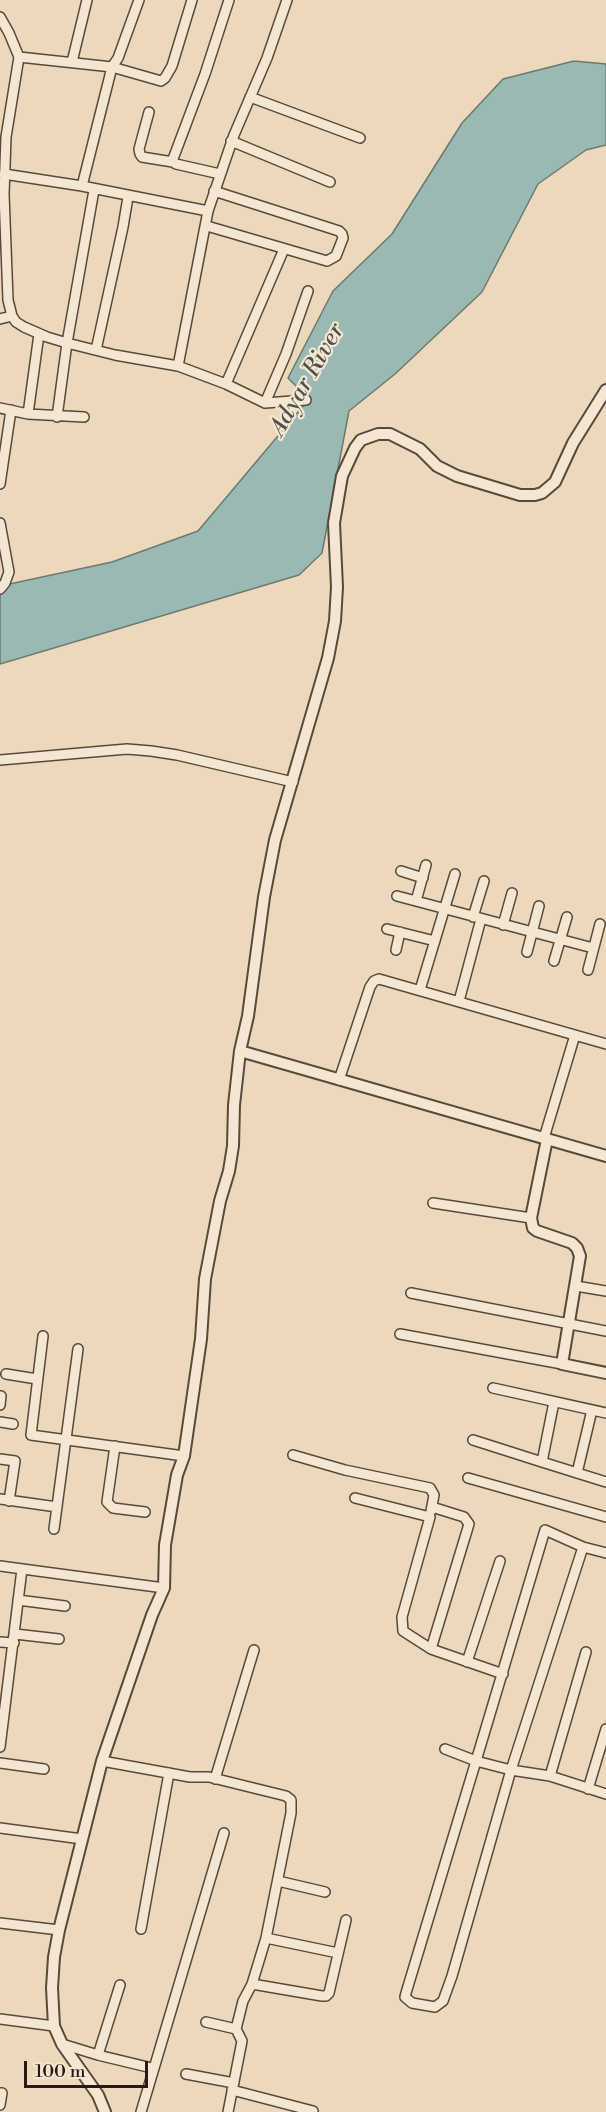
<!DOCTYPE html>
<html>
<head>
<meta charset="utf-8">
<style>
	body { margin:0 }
	#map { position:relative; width:606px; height:2112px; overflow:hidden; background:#ecd8ba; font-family:"Libre Bodoni",serif }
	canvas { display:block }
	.scale { position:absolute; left:24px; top:2061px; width:124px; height:27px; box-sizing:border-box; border:3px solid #281912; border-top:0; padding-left:8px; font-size:18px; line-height:21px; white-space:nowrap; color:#281912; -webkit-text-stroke:4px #f3e6d2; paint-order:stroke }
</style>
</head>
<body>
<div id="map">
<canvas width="606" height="2112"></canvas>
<div class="scale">100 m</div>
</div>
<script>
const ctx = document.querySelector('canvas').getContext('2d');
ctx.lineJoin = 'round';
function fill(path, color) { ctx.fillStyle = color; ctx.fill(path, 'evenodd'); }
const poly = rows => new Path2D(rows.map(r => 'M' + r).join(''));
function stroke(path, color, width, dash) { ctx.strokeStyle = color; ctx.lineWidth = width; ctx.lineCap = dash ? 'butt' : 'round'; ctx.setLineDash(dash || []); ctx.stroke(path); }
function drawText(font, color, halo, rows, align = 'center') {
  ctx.font = font + ' "Libre Bodoni",serif'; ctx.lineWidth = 4.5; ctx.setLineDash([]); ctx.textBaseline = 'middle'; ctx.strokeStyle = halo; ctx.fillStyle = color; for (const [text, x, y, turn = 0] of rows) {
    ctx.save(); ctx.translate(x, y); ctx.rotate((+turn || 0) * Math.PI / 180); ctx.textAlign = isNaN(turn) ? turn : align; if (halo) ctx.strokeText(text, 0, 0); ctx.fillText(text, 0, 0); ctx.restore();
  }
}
const water = poly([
	[574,61,606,64,606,145,586,150,538,184,482,292,395,374,349,411,322,553,299,575,0,664,0,586,112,562,198,531,309,399,288,378,333,291,392,234,462,123,503,79,574,61]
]);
fill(water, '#99b9b2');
stroke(water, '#6c7972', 1.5);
const minor = poly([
	[0,17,9,33,19,57,6,137,4,194,8,300,12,316,16,322,24,327,47,337,67,343,115,355,178,366,226,384,265,403,306,400],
	[19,57,112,67,161,81,165,78,172,66,192,0],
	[72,62,87,0],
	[250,97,360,138],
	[149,112,139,149,140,154,142,157,173,162],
	[231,141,330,182],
	[4,174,82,186,208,211],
	[220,174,176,164,173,162,173,159,205,74,229,0],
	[82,186,112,67,118,58,139,0],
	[207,226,327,261,336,256,343,238,342,234,339,231,214,191],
	[0,319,12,316],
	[96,350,123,227,128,197],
	[178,366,208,211,234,135,267,58,287,0],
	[226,384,284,249],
	[265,403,286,354,308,291],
	[0,408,28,414,84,417],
	[28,414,39,334],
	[57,417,67,343,94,190],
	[0,484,11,410],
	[0,523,9,572,5,583,0,589],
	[0,760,127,749,151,751,177,755,293,782],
	[401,871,423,878],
	[397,896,593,948],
	[416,901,426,865],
	[473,917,484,881],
	[503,925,512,893],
	[387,929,435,941],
	[396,950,400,932],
	[527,952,539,906],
	[554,961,567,917],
	[588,970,600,924],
	[420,990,455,874],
	[459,1001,481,919],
	[339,1080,370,987,374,981,379,979,606,1044],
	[544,1138,575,1035],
	[433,1203,531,1218],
	[576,1286,606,1291],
	[411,1293,606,1331],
	[400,1334,562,1364],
	[43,1336,31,1435,184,1456],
	[6,1374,37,1379],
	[493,1388,606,1413],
	[0,1405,1,1396],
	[0,1422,13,1424],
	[473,1440,542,1462,554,1402],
	[115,1446,107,1502,113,1508,145,1512],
	[293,1455,345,1470,430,1488,434,1495,431,1511],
	[0,1459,15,1461,9,1501],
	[542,1462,606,1482],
	[577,1473,592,1410],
	[468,1478,606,1517],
	[355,1498,430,1517,402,1617,403,1631,431,1649,503,1674],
	[0,1499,57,1507],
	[54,1529,78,1349],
	[606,1553,583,1547,545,1530,476,1761,511,1770,550,1776,606,1794],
	[0,1566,164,1588],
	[18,1600,65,1606],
	[15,1634,59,1639],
	[0,1642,14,1643],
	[431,1649,469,1524,464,1517,432,1507],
	[467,1662,500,1561],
	[0,1747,22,1569],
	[445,1749,476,1761,406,1993,405,1997,412,2003,435,2007,443,2001,452,1976,511,1770,583,1547],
	[102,1761,190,1777,209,1777,286,1796,291,1800,291,1813,266,1938,252,1984,243,2001,236,2029],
	[0,1763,44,1769],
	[550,1776,586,1652],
	[215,1779,254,1650],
	[588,1789,606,1729],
	[0,1828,82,1839],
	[278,1881,325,1892],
	[0,1923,59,1930],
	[141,1929,169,1773],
	[266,1938,338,1953],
	[252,1984,322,1996,326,1996,329,1993,346,1920],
	[0,2019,54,2026],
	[206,2022,236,2029,242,2041,228,2112],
	[62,2044,98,2055,152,2068],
	[98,2055,120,1985],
	[186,2074,234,2083],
	[232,2090,313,2111],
	[0,2093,2,2093,0,2105],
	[141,2112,224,1833]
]);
const tertiary = poly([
	[240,1051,606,1156],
	[547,1139,531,1218,533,1228,537,1231,572,1243,577,1248,580,1256,562,1364,606,1373],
	[105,2112,98,2095,62,2044,54,2026,52,1988,54,1957,59,1930,102,1761,152,1615,164,1588,165,1545,177,1475,184,1456,201,1339,205,1279,220,1201,229,1171,233,1146,234,1105,240,1051,248,1016,264,897,275,840,328,658,335,621,337,587,334,523,342,476,355,448,361,440,378,434,390,434,420,449,437,466,457,476,520,495,535,495,542,493,555,482,573,443,606,390]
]);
stroke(minor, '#59493c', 12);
stroke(tertiary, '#59493c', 14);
stroke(minor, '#f3e6d2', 9);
stroke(tertiary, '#f3e6d2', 10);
drawText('italic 24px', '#50514a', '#f3e6d2', [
	["Adyar River",308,380,-60]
]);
</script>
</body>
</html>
